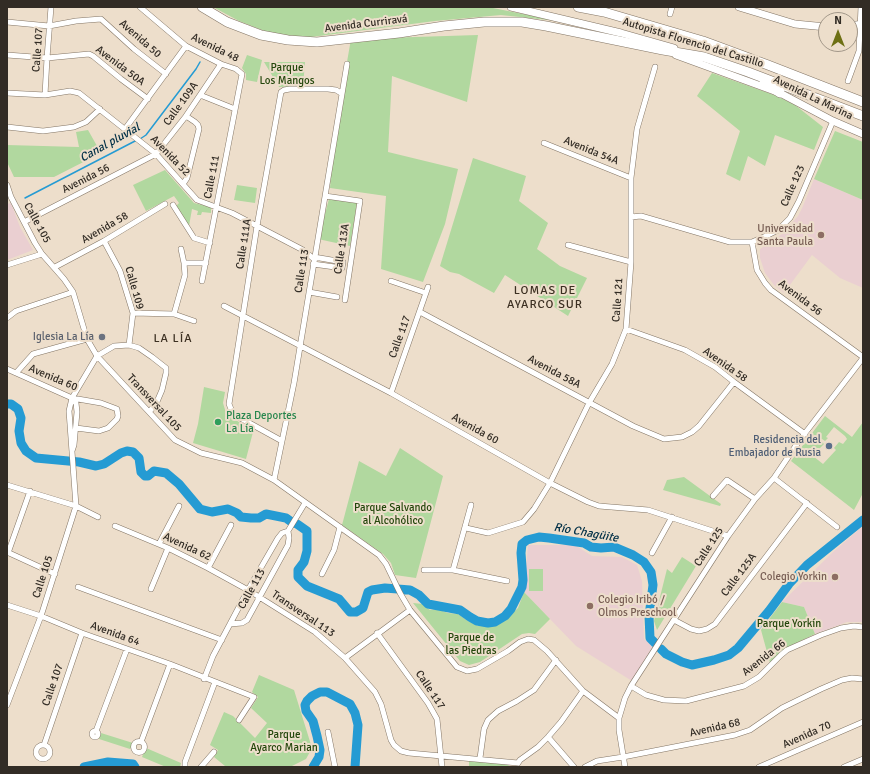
<!DOCTYPE html>
<html>
<head>
<meta charset="utf-8">
<style>
	body { margin:0 }
	#map { position:relative; width:870px; height:774px; overflow:hidden; background:#eddecb; font-family:Signika,sans-serif }
	canvas { display:block }
	.frame { position:absolute; inset:0; border:8px solid #322c25; pointer-events:none }
	.north { position:absolute; left:818px; top:12px; width:40px; height:40px; box-sizing:border-box; background:#eddecb; border:1px solid #a29789; border-radius:50%; rotate:0deg; font-size:11px; font-weight:700; line-height:16px; text-align:center; color:#322c25 }
	.north::after { content:''; display:block; margin:auto; width:14px; height:18px; background:#6e7014; clip-path:polygon(50% 0,100% 100%,50% 72%,0 100%) }
</style>
</head>
<body>
<div id="map">
<canvas width="870" height="774"></canvas>
<div class="frame"></div>
<div class="north">N</div>
</div>
<script>
const ctx = document.querySelector('canvas').getContext('2d');
ctx.lineJoin = 'round';
function fill(path, color) { ctx.fillStyle = color; ctx.fill(path, 'evenodd'); }
const poly = rows => new Path2D(rows.map(r => 'M' + r).join(''));
function stroke(path, color, width, dash) { ctx.strokeStyle = color; ctx.lineWidth = width; ctx.lineCap = dash ? 'butt' : 'round'; ctx.setLineDash(dash || []); ctx.stroke(path); }
function drawText(font, color, halo, rows, align = 'center') {
  ctx.font = font + ' Signika,sans-serif'; ctx.lineWidth = 4; ctx.setLineDash([]); ctx.textBaseline = 'middle'; ctx.strokeStyle = halo; ctx.fillStyle = color; for (const [text, x, y, turn = 0] of rows) {
    ctx.save(); ctx.translate(x, y); ctx.rotate((+turn || 0) * Math.PI / 180); ctx.textAlign = isNaN(turn) ? turn : align; if (halo) ctx.strokeText(text, 0, 0); ctx.fillText(text, 0, 0); ctx.restore();
  }
}
fill(poly([
	[814,179,863,200,863,288,840,278,812,255,784,293,774,285,765,273,760,258,760,249,782,234,798,216,803,206],
	[11,203,20,227,33,250,7,260,7,204],
	[863,526,863,622,847,622,815,634,804,607,782,602,833,552],
	[528,545,575,545,592,556,622,557,637,565,642,581,644,639,653,646,632,681,576,646,524,592]
]), '#eacfd1');
fill(poly([
	[213,7,488,7,558,21,501,15,435,21,311,37,292,37,267,32,239,21],
	[478,35,467,102,392,76,388,152,458,169,445,224,423,282,381,269,386,196,330,188,333,142,351,39],
	[247,55,262,60,257,82,246,80,246,74,242,68],
	[264,62,305,62,303,86,279,87],
	[712,73,777,96,795,105,823,127,814,150,775,135,765,166,748,156,740,181,726,174,740,131,697,96],
	[88,130,101,153,54,177,14,177,7,162,7,145,79,147,76,132],
	[835,131,863,142,863,200,814,179],
	[473,158,526,176,519,201,548,223,537,249,560,266,587,278,568,316,505,275,494,293,459,274,450,272,440,266],
	[165,170,194,203,211,207,211,213,202,212,201,215,197,215,198,211,192,209,189,226,176,206,179,203,174,196,146,211,133,185],
	[237,185,257,188,255,203,234,200],
	[329,199,357,203,350,246,318,239],
	[204,387,225,392,223,403,226,413,253,432,246,459,193,443,198,424],
	[825,416,852,437,863,422,863,493,854,510,791,461],
	[834,427,845,436,847,439,843,444,839,442,834,448,836,450,823,464,813,456,816,453,815,452,816,449,818,450,824,444,820,440,822,439,825,441,828,438,826,437],
	[400,448,443,476,416,578,395,575,391,563,383,554,342,525,359,461,386,476],
	[684,477,721,504,720,506,663,490,667,480],
	[682,557,696,566,657,630,654,621,667,569,672,573],
	[529,569,543,569,543,591,529,591],
	[524,592,550,619,535,634,529,633,522,634,480,662,469,665,460,661,413,603,423,604,430,610,437,609,448,613,458,614,468,621,478,626,491,626,507,618,518,608],
	[782,602,804,607,815,634,782,650,770,663,761,630],
	[259,675,294,690,312,748,306,759,290,767,224,767,225,766,214,757,218,750,210,745,224,712,233,716,255,738,267,723,251,708,258,697,252,692],
	[101,733,133,743,130,749,99,739],
	[146,748,181,763,180,767,166,767,142,757],
	[469,761,505,764,512,767,469,767]
]), '#b1d89f');
stroke(poly([
	[140,139,146,135,196,69,200,62],
	[25,198,137,140]
]), '#259bd3', 1.5);
stroke(poly([
	[7,404,11,404,18,409,21,418,19,431,21,443,26,451,36,458,79,462,96,466,104,464,121,453,127,451,133,452,139,458,141,472,145,476,148,476,154,471,166,473,179,484,200,509,212,512,228,509,237,513,241,517,251,518,259,518,266,514,286,518,293,523,297,524,307,531,307,551,304,562,298,570,298,577,307,586,339,599,350,612,356,612,363,608,368,592,372,590,385,588,410,590,405,590],
	[410,590,419,595,428,604,460,610,470,617,477,621,488,623,495,622,505,616,511,609,522,587,523,580,521,553,522,544,527,540,539,537,549,538,584,543,591,547,601,548,614,547,633,555,644,562,651,572,653,585,649,616,650,638,655,643],
	[661,649,666,654,682,662,692,665,714,660,729,655,738,648,769,611,789,584,807,565,863,520],
	[84,767,108,762,133,764,135,767],
	[313,767,319,757,320,750,317,736,313,721,306,711,305,705,307,701,312,696,320,692,327,692,350,704,355,713,358,725,355,767]
]), '#259bd3', 9);
const street = poly([
	[140,7,186,46,221,64,236,69,242,74,202,281],
	[670,14,672,7],
	[7,22,49,26,76,21,101,19,134,49,166,74],
	[7,55,47,58,89,54,93,56,121,79,148,99],
	[848,81,859,51,861,7],
	[7,93,45,95,70,91,79,93,156,154,197,200,232,213,257,226,303,250,314,259],
	[45,95,47,58,51,7],
	[200,95,235,109],
	[7,127,43,131,74,127,86,122,100,109],
	[125,129,186,46],
	[544,143,631,178],
	[183,184,187,178,199,129,198,125,195,122,186,116],
	[7,185,11,197,35,243,42,254,64,279,73,292,87,339,97,356,175,440,201,453,242,463,274,480,379,555,386,564,400,593,410,610,457,667,467,671,477,669,508,651,520,642,528,639,534,640,547,651,583,691,619,718],
	[325,196,360,201,345,300],
	[173,205,194,238,210,243],
	[631,217,641,216,730,242,752,242,766,236,778,230,790,218,799,201,833,121],
	[24,222,156,154,186,116,221,64],
	[104,241,120,271,133,313,129,345],
	[752,242,757,270,765,283,771,290,863,357],
	[568,245,631,262],
	[184,263,206,263],
	[313,264,342,268,343,262,314,257],
	[7,265,42,254],
	[55,267,104,241,165,204],
	[391,281,426,293],
	[309,292,337,297],
	[224,306,391,393,550,483,588,502,599,506,648,510,728,536],
	[420,312,633,426,664,439,682,437,692,432,699,426,734,382],
	[133,313,174,314,194,321],
	[174,314,185,275,184,263,181,249],
	[7,318,16,311,73,292],
	[626,329,685,350,715,367,734,382,805,434],
	[7,369,72,398,101,403,117,409,118,416,117,419,108,428,99,431,76,428],
	[16,373,33,354,87,339],
	[391,393,428,287],
	[282,441,233,414,229,404,257,226,281,92,284,90,290,89,328,89,336,90,341,93],
	[72,451,74,445,77,412,76,403,72,398],
	[774,478,837,527],
	[274,480,294,383,347,64],
	[7,485,76,506,98,517],
	[713,496,727,480,755,499],
	[115,526,168,548,208,568,248,590,315,632,345,658,375,692,381,704,391,740,394,745,401,751,409,753,518,763],
	[466,528,488,533,523,522,534,509,550,483,589,403,612,364,626,329,631,262,631,178,637,129,655,67],
	[159,544,179,506],
	[7,552,55,574],
	[8,553,30,491],
	[652,553,672,517],
	[208,568,231,525],
	[424,570,453,570,507,581],
	[453,570,471,505],
	[322,574,334,550,340,527],
	[78,587,222,640],
	[151,589,168,548],
	[7,605,41,616,82,633,170,664,254,697,239,720],
	[674,620,691,629,699,631,707,629,715,624,807,503],
	[230,624,242,623,247,620,288,545,289,538,288,531,305,503],
	[377,633,428,703,437,719,442,767],
	[345,658,410,610],
	[204,679,213,656,248,590,278,538,282,533,288,531],
	[631,686,646,695,664,700,686,701,744,686,759,677,781,655,787,650,821,635,841,628,854,626,863,627],
	[7,705,41,616,76,506,69,411,72,398,97,356,114,346,129,345,139,348,152,357,166,368,166,373,162,390,156,404,149,412],
	'92 734a3 3 0 1 1 6 0a3 3 0 1 1-6 0Z',
	[96,731,127,649],
	[328,732,335,767],
	[548,737,574,767],
	'133.5 747a5.5 5.5 0 1 1 11 0a5.5 5.5 0 1 1-11 0Z',
	[141,742,170,664],
	[44,745,82,633],
	'36 752a7 7 0 1 1 14 0a7 7 0 1 1-14 0Z',
	[480,758,484,729,488,720,498,711,517,701,534,690,556,660],
	[518,763,520,760,538,747,548,737,561,722,583,691],
	[185,767,185,762,215,682],
	[201,767,214,752],
	[585,767,597,761,623,757,735,735,750,730,782,708,821,689,842,680,852,678,863,679],
	[625,767,619,730,619,718,625,698,631,686,728,536,755,499,774,478,799,441,863,358],
	[759,767,863,722],
	[844,767,863,759]
]);
const secondary = poly([
	[511,7,621,33,674,48],
	[739,7,795,24,826,27],
	[850,26,863,24],
	[676,55,780,93,833,121,863,134]
]);
const highway = poly([
	[202,7,227,22,261,35,288,40,317,42,399,33,444,26,484,22,522,22,546,26,663,50,704,57,748,72,863,116],
	[578,7,604,12,703,41,768,65,863,102],
	[764,82,780,93]
]);
stroke(street, '#837565', 6);
stroke(secondary, '#837565', 8);
stroke(highway, '#837565', 10);
stroke(street, '#fff', 5);
stroke(secondary, '#fff', 7);
stroke(highway, '#fff', 9);
for (const [x, y, r, color] of [
	[821,235,4,"#8d6e63"],
	[102,337,4,"#6b7280"],
	[218,422,4,"#2e9e5b"],
	[829,446,4,"#5c6f8a"],
	[835,577,4,"#8d6e63"],
	[590,606,4,"#8d6e63"]
]) { const dot = new Path2D(); dot.arc(x, y, r, 0, 2 * Math.PI); ctx.fillStyle = color; ctx.fill(dot); stroke(dot, '#eddecb', 1.5); }
drawText('11px', '#322c25', '#eddecb', [
	["Avenida Curriravá",366,24,-7],
	["Avenida 50",140,39,41],
	["Autopista Florencio del Castillo",693,43,17],
	["Avenida 48",215,48,26],
	["Calle 107",38,50,-86],
	["Avenida 50A",120,66,37],
	["Avenida La Marina",813,98,26],
	["Calle 109A",181,104,-54],
	["Avenida 54A",591,151,22],
	["Avenida 52",170,156,46],
	["Calle 111",212,177,-79],
	["Avenida 56",86,179,-27],
	["Calle 123",793,186,-66],
	["Calle 105",37,223,61],
	["Avenida 58",105,228,-30],
	["Calle 111A",244,244,-81],
	["Calle 113A",342,249,-81],
	["Calle 113",302,271,-81],
	["Calle 109",134,288,74],
	["Avenida 56",800,298,37],
	["Calle 121",618,300,-86],
	["Calle 117",400,337,-70],
	["Avenida 58",725,365,35],
	["Avenida 58A",554,372,28],
	["Avenida 60",53,378,23],
	["Transversal 105",154,403,47],
	["Avenida 60",475,429,29],
	["Avenida 62",187,547,25],
	["Calle 125",709,547,-57],
	["Calle 125A",739,575,-53],
	["Calle 105",43,577,-72],
	["Calle 113",252,589,-61],
	["Transversal 113",303,614,34],
	["Avenida 64",115,634,20],
	["Avenida 66",764,658,-38],
	["Calle 107",53,685,-71],
	["Calle 117",430,690,56],
	["Avenida 68",715,728,-13],
	["Avenida 70",807,735,-24]
]);
drawText('11px', '#23460b', '#eddecb', [
	["Parque",287,68],
	["Los Mangos",287,81],
	["Parque Salvando",393,508],
	["al Alcohólico",393,521],
	["Parque Yorkín",789,624],
	["Parque de",471,638],
	["las Piedras",471,651],
	["Parque",284,735],
	["Ayarco Marian",284,748]
]);
drawText('11px', '#785e54', '#eddecb', [
	["Universidad",813,229],
	["Santa Paula",813,242],
	["Colegio Yorkin",827,577],
	["Colegio Iribó /",598,600,"left"],
	["Olmos Preschool",598,613,"left"]
], 'right');
drawText('11px', '#5b616d', '#eddecb', [
	["Iglesia La Lía",94,337]
], 'right');
drawText('11px', '#27864d', '#eddecb', [
	["Plaza Deportes",226,416],
	["La Lía",226,429]
], 'left');
drawText('11px', '#4e5e75', '#eddecb', [
	["Residencia del",821,440],
	["Embajador de Rusia",821,453]
], 'right');
drawText('italic 12px', '#002f46', '#eddecb', [
	["Canal pluvial",110,143,-29],
	["Río Chagüite",586,533,10]
]);
ctx.letterSpacing = '1px';
drawText('12px', '#3c3022', '#eddecb', [
	["LOMAS DE",545,291],
	["AYARCO SUR",545,305],
	["LA LÍA",173,339]
]);
ctx.letterSpacing = '0px';
</script>
</body>
</html>
